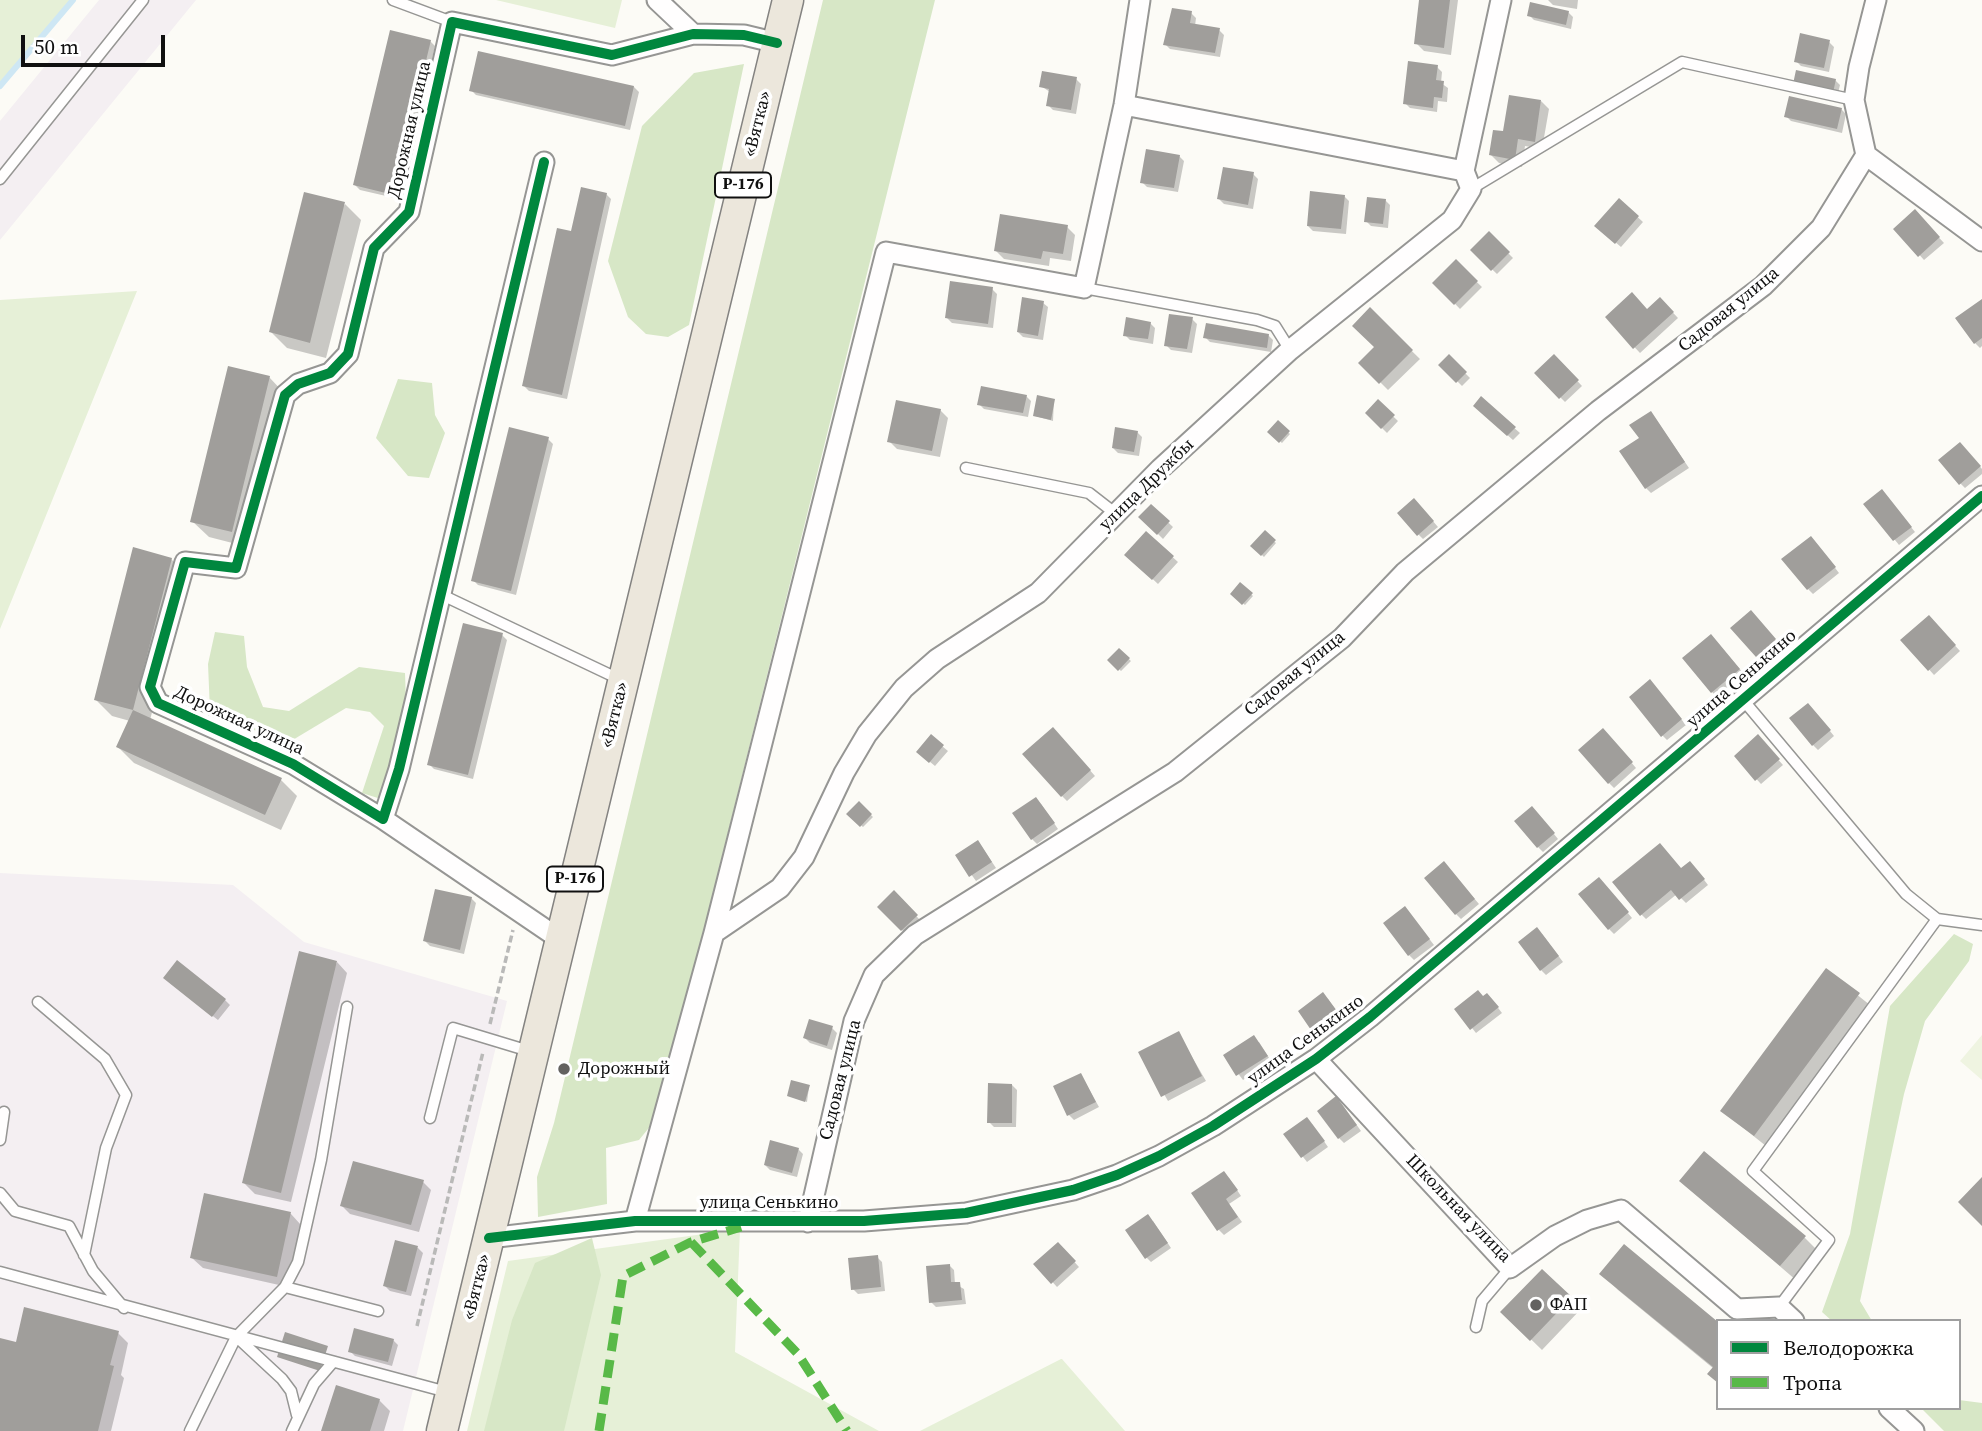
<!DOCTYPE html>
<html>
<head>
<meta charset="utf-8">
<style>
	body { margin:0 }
	#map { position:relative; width:1982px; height:1431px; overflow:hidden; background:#fcfbf6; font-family:"Source Serif 4",serif }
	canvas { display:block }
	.legend { position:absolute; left:1716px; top:1319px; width:245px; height:91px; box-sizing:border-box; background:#fff; border:2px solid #9f9f9f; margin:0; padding:9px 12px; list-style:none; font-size:21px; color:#101010 }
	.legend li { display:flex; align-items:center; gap:14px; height:35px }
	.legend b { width:35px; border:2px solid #9f9f9f }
	.scale { position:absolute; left:21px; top:35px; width:144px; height:32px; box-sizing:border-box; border:4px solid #101010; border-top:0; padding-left:9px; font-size:21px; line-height:24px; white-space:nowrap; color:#101010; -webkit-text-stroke:5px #fff; paint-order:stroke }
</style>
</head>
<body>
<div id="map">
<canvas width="1982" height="1431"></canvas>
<ul class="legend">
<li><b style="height:9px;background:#00873e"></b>Велодорожка</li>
<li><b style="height:9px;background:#58b947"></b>Тропа</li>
</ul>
<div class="scale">50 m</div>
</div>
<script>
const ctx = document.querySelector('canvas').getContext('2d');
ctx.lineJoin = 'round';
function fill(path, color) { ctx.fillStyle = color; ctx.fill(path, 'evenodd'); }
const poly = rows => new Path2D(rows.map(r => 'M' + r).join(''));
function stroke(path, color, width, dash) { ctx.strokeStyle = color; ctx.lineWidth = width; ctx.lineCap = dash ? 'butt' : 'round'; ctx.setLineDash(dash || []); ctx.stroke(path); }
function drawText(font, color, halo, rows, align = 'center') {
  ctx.font = font + ' "Source Serif 4",serif'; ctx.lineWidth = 7; ctx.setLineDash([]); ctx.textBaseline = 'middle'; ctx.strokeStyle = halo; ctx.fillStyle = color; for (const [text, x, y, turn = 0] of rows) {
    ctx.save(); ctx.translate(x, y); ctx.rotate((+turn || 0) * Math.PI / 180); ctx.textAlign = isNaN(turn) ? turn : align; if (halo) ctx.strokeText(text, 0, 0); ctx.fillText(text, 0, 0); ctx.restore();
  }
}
fill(poly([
	[99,0,196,0,0,240,0,121],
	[0,873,233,885,304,942,507,1001,403,1431,0,1431]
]), '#f4eff2');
fill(poly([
	[0,0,73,0,0,86],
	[496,0,622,0,615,28],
	[137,291,0,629,0,300],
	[740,1229,735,1352,879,1431,467,1431,508,1261],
	[1062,1359,1125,1431,920,1431,1061,1359]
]), '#e6f0d7');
fill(poly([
	[823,0,935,0,657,1118,639,1140,606,1148,607,1204,538,1217,537,1177,554,1123],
	[744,64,689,325,668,337,646,334,628,317,608,261,642,126,694,73],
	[398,379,432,383,435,415,445,433,429,478,408,476,376,438],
	[215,632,244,636,247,667,263,707,289,711,359,667,405,673,406,702,381,799,362,793,384,726,370,712,346,708,286,744,210,711,208,664],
	[1954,934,1973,944,1969,961,1925,1021,1904,1094,1860,1301,1872,1321,1832,1321,1822,1312,1850,1234,1890,1006],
	[592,1238,601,1275,564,1431,484,1431,512,1320,535,1263],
	[1959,1400,1982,1403,1982,1431,1944,1431,1921,1408,1959,1408]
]), '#d7e7c6');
fill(poly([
	[1982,1035,1982,1080,1960,1061]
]), '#eff4e1');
fill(poly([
	[1421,0,1458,0,1451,55,1424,51,1416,43],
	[1548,0,1578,0,1577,9,1553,5],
	[1568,12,1573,17,1571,29,1534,20,1529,15],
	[1191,13,1196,18,1195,26,1219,30,1224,35,1220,57,1170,49,1165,44],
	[430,41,435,46,399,199,360,190,355,185],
	[1829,42,1834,47,1829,72,1801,66,1796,61],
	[1437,67,1442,72,1441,83,1448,88,1447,102,1438,101,1437,112,1410,108,1405,103],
	[1076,79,1081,84,1076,114,1053,110,1048,105,1050,92,1041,86],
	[1835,80,1840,85,1837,97,1800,89],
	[634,87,639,92,630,130,476,95,471,90],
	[1541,101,1549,109,1542,149,1525,146,1522,167,1499,163,1491,155],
	[1841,109,1846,114,1842,133,1791,121,1786,116],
	[1179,156,1184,161,1178,192,1147,187,1142,182],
	[1253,174,1258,179,1253,209,1224,204,1219,199],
	[606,194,611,199,567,399,529,391,524,386,572,233],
	[1344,196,1349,201,1346,234,1313,231,1308,226],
	[1385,200,1390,205,1388,228,1371,226,1366,221],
	[1619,200,1643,222,1621,247,1601,230],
	[345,204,361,220,326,358,287,348,271,332],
	[1915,212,1944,243,1924,260,1896,229],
	[1067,227,1075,235,1071,261,1050,258,1049,266,1004,259,996,251],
	[1489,234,1513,258,1497,274,1472,250],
	[1456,262,1482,287,1460,309,1435,283],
	[992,289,997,294,993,328,952,323,947,318],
	[1660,299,1678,318,1640,353,1607,318,1647,311],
	[1982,301,1982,346,1980,348,1975,343],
	[1043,303,1048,307,1043,340,1023,337,1018,332],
	[1370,310,1420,359,1388,390,1361,363,1377,347],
	[1192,319,1197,324,1192,353,1171,350,1166,345],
	[1150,323,1155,328,1153,344,1130,340,1125,335],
	[1268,335,1273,340,1271,352,1210,342,1205,337],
	[1554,356,1582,386,1565,402,1536,373],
	[1449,357,1470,378,1462,386,1441,365],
	[269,377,285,394,248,547,209,537,192,521],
	[1026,396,1031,401,1028,417,984,409,979,404],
	[1481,399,1520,433,1513,440,1480,411],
	[1054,400,1053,421,1035,416],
	[1378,402,1398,421,1387,433,1367,413],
	[940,410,948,418,940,457,897,449,889,441],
	[1655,418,1689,468,1651,493,1646,488,1641,439],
	[1278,423,1290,434,1282,443,1270,432],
	[1137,432,1142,437,1139,456,1118,453,1113,448],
	[548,439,553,444,516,595,478,585,473,580],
	[1965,449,1982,469,1982,474,1965,488,1960,483],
	[1886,496,1915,532,1899,545,1866,504],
	[1419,505,1438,527,1423,539,1418,534],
	[1151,506,1173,527,1163,539,1141,517],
	[1146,533,1178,562,1158,584,1127,555],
	[1265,533,1276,543,1264,557,1253,546],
	[1816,543,1839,573,1813,594,1808,589],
	[171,559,188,576,150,720,281,780,297,796,281,830,134,763,118,747,130,721,112,716,96,700],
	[1240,584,1253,596,1245,605,1232,594],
	[1756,617,1780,645,1762,661,1757,656],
	[1929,617,1960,651,1934,675,1903,640],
	[502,635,507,640,473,779,434,769,429,764],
	[1716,641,1744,674,1717,697,1712,692],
	[1119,650,1131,661,1121,671,1110,660],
	[1654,686,1686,725,1667,740,1662,735],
	[1813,710,1834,736,1818,750,1813,745],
	[1058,734,1095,776,1067,801,1062,796],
	[1608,735,1636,768,1614,788,1609,783],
	[931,737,948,751,935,766,924,757],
	[1758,737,1783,765,1761,784,1736,757],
	[859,803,873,817,863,827,848,814],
	[1041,804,1058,829,1037,844,1032,839],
	[1537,813,1558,839,1543,852,1538,847],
	[982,847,996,868,976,881,958,856],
	[1695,868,1708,885,1686,903,1677,894,1646,919,1641,914,1681,870],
	[1449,869,1479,904,1461,919,1456,914],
	[1604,884,1632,918,1614,934,1609,929],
	[894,893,921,921,907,935,879,907],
	[471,898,476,903,464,954,430,946,425,941],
	[1410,914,1434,945,1414,960,1409,955],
	[1542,934,1563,962,1546,975,1541,970],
	[337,962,347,973,291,1202,255,1194,244,1183],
	[1826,970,1870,1005,1766,1146,1722,1111],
	[170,983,225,1000,230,1005,218,1020],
	[1328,999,1340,1017,1318,1033,1313,1028],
	[1492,1000,1502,1013,1476,1033,1472,1028],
	[832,1028,837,1033,832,1050,810,1043,805,1038],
	[1178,1033,1206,1081,1168,1101,1140,1053],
	[1259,1042,1271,1061,1243,1080,1225,1056],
	[1081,1075,1099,1107,1074,1120,1069,1115],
	[1012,1085,1017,1090,1016,1127,994,1127,989,1122],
	[809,1087,807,1102,789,1096],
	[1341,1103,1361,1131,1344,1143,1339,1138],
	[1312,1124,1328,1147,1307,1162,1286,1135],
	[798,1149,803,1154,797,1177,770,1170,765,1165],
	[1229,1178,1241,1196,1229,1204,1242,1222,1224,1235,1219,1230],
	[1681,1181,1805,1238,1821,1254,1797,1281],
	[423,1182,431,1190,419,1232,350,1214,342,1206],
	[205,1196,291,1214,301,1225,288,1287,203,1268,192,1258],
	[1153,1221,1171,1248,1151,1262,1146,1257],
	[397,1243,418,1248,423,1253,411,1296,390,1291,385,1286],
	[1058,1244,1079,1267,1057,1287,1036,1264],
	[877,1257,882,1262,885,1291,858,1294,853,1289],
	[949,1265,954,1270,955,1284,964,1289,966,1304,936,1307,931,1302],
	[1542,1271,1581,1309,1542,1350,1503,1312],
	[1602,1273,1718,1324,1714,1369,1618,1290],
	[118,1333,128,1343,121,1375,124,1378,111,1431,0,1431,0,1340,17,1344],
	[393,1340,398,1345,392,1366,355,1356,350,1351],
	[379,1400,390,1411,384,1431,323,1431]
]), '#0003');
stroke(poly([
	[0,86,73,0]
]), '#cee7f4', 6);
fill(poly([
	[1419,0,1450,0,1444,48,1414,44],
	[1530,2,1569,11,1566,25,1527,16],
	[1172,8,1192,11,1190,23,1220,28,1215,53,1163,45],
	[390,30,431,40,394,195,353,185],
	[1800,33,1830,40,1824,68,1794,62],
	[478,51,634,86,625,126,469,91],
	[1408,61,1438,65,1436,80,1444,81,1442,98,1434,97,1433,108,1403,104],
	[1796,70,1836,79,1833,93,1793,84],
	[1042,71,1077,77,1071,110,1046,106,1049,89,1039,87],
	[1509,95,1541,100,1535,142,1518,139,1515,160,1489,155,1493,130,1503,131],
	[1789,96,1842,108,1837,129,1784,117],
	[1146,149,1180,155,1174,188,1140,183],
	[1223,167,1254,172,1248,205,1217,199],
	[581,187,607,193,562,395,522,386,557,228,571,231],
	[1310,191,1345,195,1341,229,1307,226],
	[304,192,345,202,310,343,269,332],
	[1367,197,1386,199,1383,224,1364,222],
	[1619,198,1639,216,1615,244,1594,226],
	[1915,209,1940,237,1918,257,1893,229],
	[1000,214,1068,225,1063,254,1043,251,1041,259,994,251],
	[1489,231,1510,252,1491,271,1470,250],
	[1456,259,1478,281,1454,305,1432,283],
	[950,281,993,287,988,324,945,318],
	[1632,292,1647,309,1660,297,1674,312,1633,349,1605,317],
	[1022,297,1044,301,1038,336,1017,332],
	[1982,299,1982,338,1974,344,1955,318],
	[1370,307,1413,350,1379,384,1358,363,1374,347,1352,326],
	[1169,314,1193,317,1187,349,1164,346],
	[1126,317,1151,322,1148,339,1123,336],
	[1206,323,1269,334,1267,348,1203,338],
	[1449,354,1467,372,1456,383,1438,365],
	[1554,354,1579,380,1559,399,1534,373],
	[228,366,270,376,232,532,190,522],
	[981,386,1027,395,1023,413,977,405],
	[1037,395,1055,399,1051,420,1033,416],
	[1481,396,1516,427,1507,436,1473,406],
	[1378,399,1395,415,1381,429,1365,413],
	[896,400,941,409,932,451,887,442],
	[1651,411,1685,462,1645,489,1619,451,1639,438,1629,425],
	[1278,420,1290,431,1279,443,1267,432],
	[509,427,549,437,511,591,471,581],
	[1115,427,1138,431,1134,452,1112,448],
	[1960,442,1981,466,1959,485,1938,460],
	[1882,489,1912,527,1893,541,1863,504],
	[1414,498,1434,521,1417,536,1397,513],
	[1151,504,1170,521,1157,535,1138,517],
	[1265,530,1276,540,1261,556,1250,546],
	[1146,531,1174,556,1152,580,1124,555],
	[1811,536,1836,567,1807,590,1781,559],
	[133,547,172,558,133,710,94,700],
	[1240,582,1253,593,1242,605,1230,594],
	[1751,610,1776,639,1756,657,1730,628],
	[1929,615,1956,645,1928,671,1900,640],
	[463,623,503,633,468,775,427,765],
	[1711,634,1740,669,1711,693,1682,658],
	[1119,648,1130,658,1118,671,1107,660],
	[1650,679,1682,719,1661,737,1629,697],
	[1808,703,1831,730,1812,746,1789,718],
	[133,710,282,778,265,815,116,747],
	[1053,727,1091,770,1061,797,1022,754],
	[1603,728,1633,762,1608,784,1578,750],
	[931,734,944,745,929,763,916,752],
	[1758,734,1780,759,1755,781,1734,756],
	[1036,797,1055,823,1031,840,1012,813],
	[859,801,872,814,860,827,846,814],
	[1532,806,1555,833,1537,848,1514,821],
	[978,840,992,862,969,877,955,855],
	[1660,843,1681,868,1690,861,1705,879,1679,900,1671,890,1640,916,1612,882],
	[1444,861,1475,899,1455,915,1424,878],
	[1599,877,1629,912,1608,930,1578,894],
	[435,889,472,897,460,950,423,941],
	[894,890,918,915,901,931,877,907],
	[1405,906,1430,939,1408,956,1383,923],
	[1537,927,1559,956,1540,971,1518,942],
	[299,951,337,961,281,1193,242,1183],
	[177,960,226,999,212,1017,163,978],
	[1826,968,1860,993,1754,1136,1720,1111],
	[1478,990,1483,996,1487,993,1499,1007,1470,1030,1454,1009],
	[1323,992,1337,1011,1311,1030,1298,1011],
	[809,1019,833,1026,827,1046,803,1038],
	[1179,1031,1202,1076,1161,1097,1138,1052],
	[1254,1035,1268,1056,1236,1076,1223,1055],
	[1081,1073,1096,1102,1067,1116,1053,1086],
	[791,1080,810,1085,805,1102,787,1096],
	[988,1083,1012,1084,1012,1123,987,1123],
	[1336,1096,1357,1125,1338,1139,1317,1111],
	[1307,1117,1325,1141,1301,1158,1283,1134],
	[770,1140,799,1148,792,1173,764,1165],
	[1704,1151,1806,1236,1780,1266,1679,1181],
	[353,1161,424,1180,411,1225,340,1206],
	[1224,1171,1238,1190,1226,1199,1238,1217,1217,1231,1191,1193],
	[1982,1177,1982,1226,1958,1202],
	[204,1193,291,1212,277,1277,190,1258],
	[1148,1214,1168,1243,1145,1259,1125,1230],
	[395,1240,418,1246,406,1292,383,1286],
	[1058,1242,1076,1261,1051,1284,1033,1264],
	[1624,1244,1718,1322,1718,1383,1707,1374,1713,1367,1599,1274],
	[878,1255,881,1287,851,1290,848,1258],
	[950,1264,951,1282,960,1282,962,1300,929,1303,926,1266],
	[1542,1269,1572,1297,1530,1341,1500,1312],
	[24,1307,119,1331,110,1365,114,1366,98,1431,0,1431,0,1338,16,1342],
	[354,1328,394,1339,388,1362,348,1352],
	[285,1332,328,1346,320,1371,277,1357],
	[336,1385,380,1399,370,1431,321,1431]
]), '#a09e9b');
const lane = poly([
	[393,0,452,22],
	[0,179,143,0],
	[1471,189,1682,62,1854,100],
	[1084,288,1257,320,1275,326,1290,350],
	[966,468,1089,493,1116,514],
	[440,594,619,679],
	[1744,701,1906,894,1937,919,1982,925],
	[38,1002,105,1059,126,1095,106,1148,84,1255],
	[430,1118,453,1028,529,1051],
	[0,1140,4,1112],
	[0,1193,15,1211,69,1226,93,1271,124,1308],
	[0,1272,447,1392],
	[285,1287,378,1311],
	[1779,1307,1829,1240,1753,1171,1937,919],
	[1476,1327,1482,1301,1510,1268],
	[240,1340,282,1379,291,1391,297,1415],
	[190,1431,236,1337,285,1287,298,1262,321,1160,347,1007],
	[292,1431,314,1384,333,1362]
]);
const street = poly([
	[657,0,693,34],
	[1876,0,1859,67,1854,100,1866,155,1982,241],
	[1124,105,1464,171],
	[544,162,399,769,383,819,293,764,158,703,150,687,185,562,236,568,285,395,298,384,330,373,348,354,374,248,409,212,452,22,612,55,693,34,744,35,777,43],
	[383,819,561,940],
	[714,933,780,888,804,857,844,773,867,734,904,688,937,659,1038,593,1160,469,1290,350,1452,220,1471,189,1464,171,1501,0],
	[1316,1059,1510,1268,1555,1236,1587,1220,1621,1210,1737,1309,1779,1307,1794,1321],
	[635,1221,714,933,886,252,1084,288,1124,105,1140,0],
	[808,1222,854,1021,874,975,915,935,1175,772,1342,638,1405,572,1598,411,1763,286,1821,228,1866,155],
	[489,1238,635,1221,864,1221,966,1213,1073,1190,1117,1175,1159,1156,1213,1126,1316,1059,1370,1017,1982,496],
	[1889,1408,1914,1431]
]);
const primary = poly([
	[442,1431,788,0]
]);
stroke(lane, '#969694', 13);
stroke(street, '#969694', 23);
stroke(primary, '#848381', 33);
stroke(poly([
	[490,1024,513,930],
	[417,1326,483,1052]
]), '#b9b9b8', 3.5, [7, 3.5]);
stroke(lane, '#fffefe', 10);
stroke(street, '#fffefe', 19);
stroke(primary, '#ece7dc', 30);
stroke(poly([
	[691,1242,798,1354,847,1431],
	[599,1431,623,1276,691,1242,741,1227]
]), '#58b947', 9, [18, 9]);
stroke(poly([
	[544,162,399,769,383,819,293,764,158,703,150,687,185,562,236,568,285,395,298,384,330,373,348,354,374,248,409,212,452,22,612,55,693,34,744,35,777,43],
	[489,1238,635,1221,864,1221,966,1213,1073,1190,1117,1175,1159,1156,1213,1126,1316,1059,1370,1017,1982,496]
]), '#00873e', 10);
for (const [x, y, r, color] of [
	[564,1069,7,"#636260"],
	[1536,1305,7,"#636260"]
]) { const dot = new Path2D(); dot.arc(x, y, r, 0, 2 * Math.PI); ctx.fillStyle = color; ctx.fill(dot); stroke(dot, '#fff', 2.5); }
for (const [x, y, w] of [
	[743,185,56],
	[575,879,56]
]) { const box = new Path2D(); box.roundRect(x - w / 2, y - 12.5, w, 25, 5); ctx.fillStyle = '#fff'; ctx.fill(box); stroke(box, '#101010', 2); }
drawText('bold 16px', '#101010', null, [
	["Р-176",743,185],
	["Р-176",575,879]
]);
drawText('18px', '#101010', '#fff', [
	["«Вятка»",758,124,-76],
	["Дорожная улица",410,130,-77],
	["Садовая улица",1729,310,-39],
	["улица Дружбы",1147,485,-44],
	["Садовая улица",1295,674,-39],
	["улица Сенькино",1742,679,-41],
	["«Вятка»",615,715,-76],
	["Дорожная улица",239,721,25],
	["улица Сенькино",1306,1040,-36],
	["Садовая улица",841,1080,-76],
	["улица Сенькино",769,1203],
	["Школьная улица",1458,1209,46],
	["«Вятка»",477,1287,-76]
]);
drawText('18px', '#101010', '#fff', [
	["Дорожный",578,1069],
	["ФАП",1550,1305]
], 'left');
</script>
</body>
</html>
